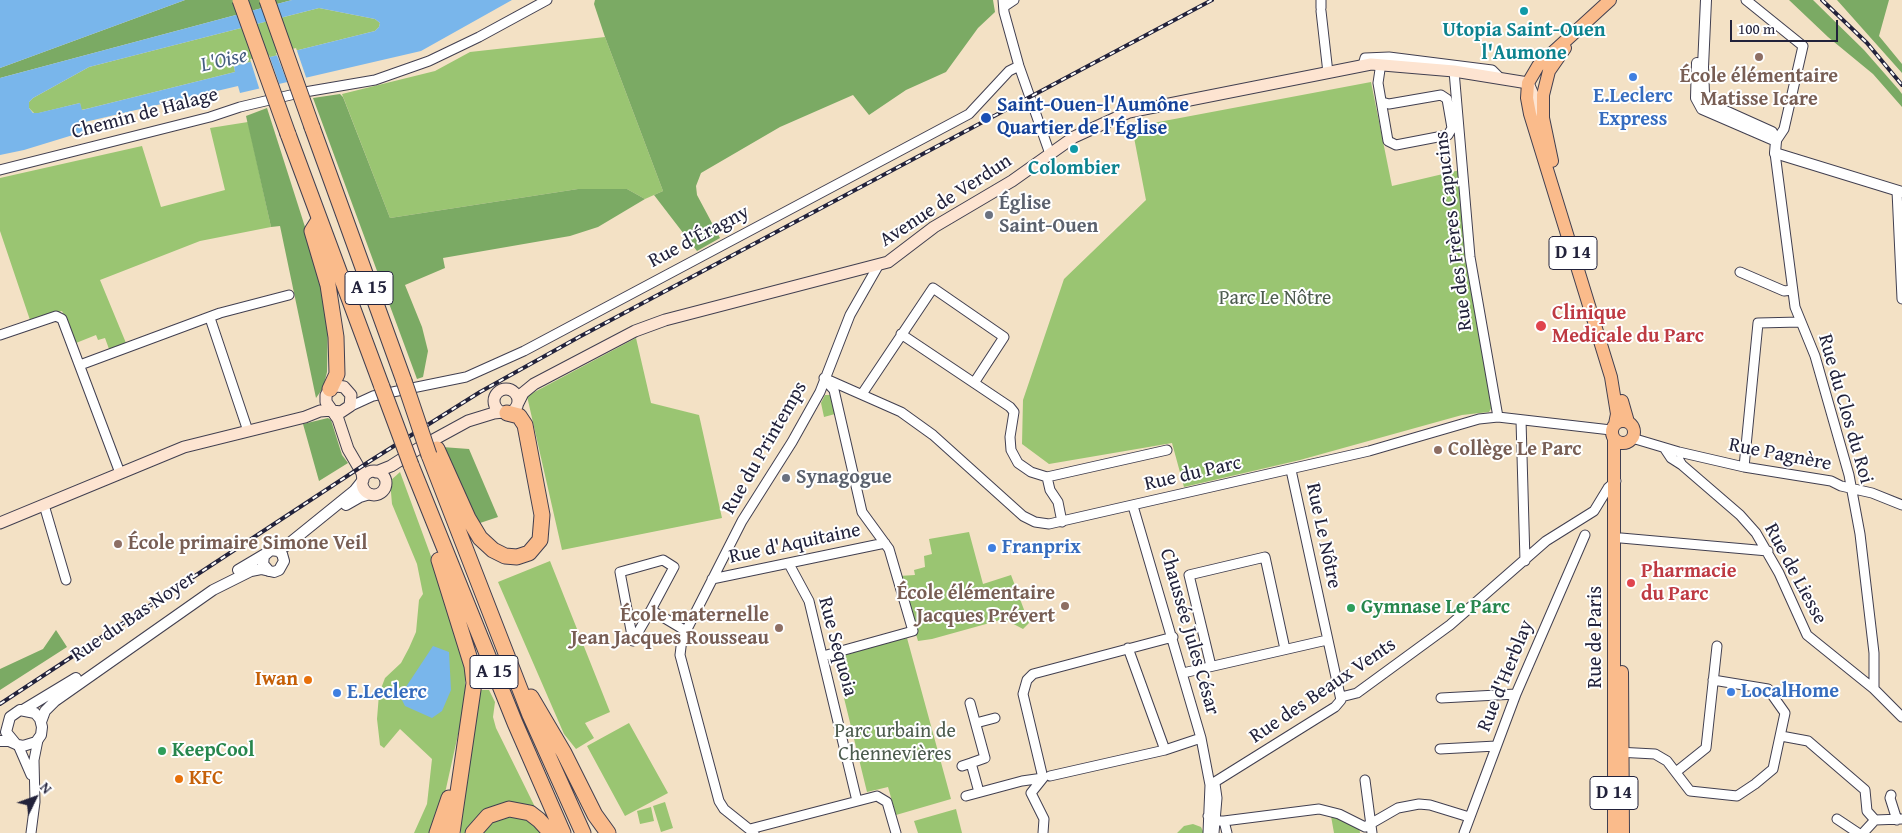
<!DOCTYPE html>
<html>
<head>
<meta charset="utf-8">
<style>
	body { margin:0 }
	#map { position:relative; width:1902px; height:833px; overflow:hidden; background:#f3e1c5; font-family:"Gentium Book Plus",serif }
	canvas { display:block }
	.north { position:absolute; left:10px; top:773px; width:50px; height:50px; -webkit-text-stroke:4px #fff; paint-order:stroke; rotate:48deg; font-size:14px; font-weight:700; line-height:20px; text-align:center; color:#22223b }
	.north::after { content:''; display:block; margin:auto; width:18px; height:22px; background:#22223b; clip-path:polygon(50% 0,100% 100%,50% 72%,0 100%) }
	.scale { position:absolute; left:1730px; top:20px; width:108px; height:22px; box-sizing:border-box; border:2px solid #22223b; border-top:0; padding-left:6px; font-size:15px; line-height:18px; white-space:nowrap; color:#22223b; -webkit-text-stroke:4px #fff; paint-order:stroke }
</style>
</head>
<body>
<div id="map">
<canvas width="1902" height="833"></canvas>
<div class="north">N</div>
<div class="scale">100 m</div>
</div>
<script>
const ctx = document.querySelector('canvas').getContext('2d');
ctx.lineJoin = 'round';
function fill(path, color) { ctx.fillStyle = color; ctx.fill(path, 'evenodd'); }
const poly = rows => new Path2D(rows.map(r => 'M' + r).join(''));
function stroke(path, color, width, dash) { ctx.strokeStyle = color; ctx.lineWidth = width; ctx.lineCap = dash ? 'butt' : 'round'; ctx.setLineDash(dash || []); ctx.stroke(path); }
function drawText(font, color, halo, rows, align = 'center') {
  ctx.font = font + ' "Gentium Book Plus",serif'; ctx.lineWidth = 4; ctx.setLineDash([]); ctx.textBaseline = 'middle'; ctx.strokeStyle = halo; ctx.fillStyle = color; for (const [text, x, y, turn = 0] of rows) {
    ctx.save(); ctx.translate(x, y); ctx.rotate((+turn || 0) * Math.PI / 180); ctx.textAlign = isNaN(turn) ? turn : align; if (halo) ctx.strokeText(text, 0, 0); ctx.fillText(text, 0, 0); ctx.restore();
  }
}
fill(poly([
	[319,8,375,19,380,23,379,27,375,31,234,66,235,72,90,108,81,110,80,103,35,114,29,108,29,102,33,98,89,67],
	[605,37,663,191,645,199,627,189,578,189,390,218,342,94,435,71,470,52],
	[1371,82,1392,186,1460,170,1492,407,1489,412,1462,415,1300,460,1184,487,1172,443,1049,464,1022,444,1023,400,1064,279,1146,200,1132,127],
	[248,122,271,227,200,241,100,280,126,343,109,349,105,338,98,340,96,335,76,343,62,311,30,320,0,231,0,178,142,146,161,207,225,190,210,128],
	[636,338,651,403,699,415,722,518,562,550,527,396],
	[825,395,830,395,835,414,824,417,821,403],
	[400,472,457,627,465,658,465,703,441,811,432,833,414,833,427,804,432,759,400,729,384,748,380,745,377,719,379,694,385,678,401,663,409,648,416,632,419,600,423,594,417,564,392,504,390,481],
	[969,532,983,584,1011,575,1029,623,1023,629,1004,619,932,639,918,641,899,576,915,575,914,570,925,567,924,556,932,554,929,539],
	[550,561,610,712,585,723,594,738,576,749,564,734,498,582],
	[907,638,951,799,896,815,888,787,867,792,833,653],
	[480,690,489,690,495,702,493,717,496,728,536,809,481,814,465,833,461,833,461,818],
	[629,723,668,793,625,816,587,746],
	[665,802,673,828,661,832,653,806],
	[651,807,654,821,640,824,637,811],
	[956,809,962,833,918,833,914,821],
	[506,815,524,817,545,833,480,833,491,821],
	[1331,816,1359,827,1360,833,1334,833],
	[1193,824,1201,827,1204,833,1177,833,1184,826]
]), '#9ac572');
fill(poly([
	[185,0,292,0,0,78,0,68],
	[595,0,993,0,995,12,978,28,946,72,906,90,869,115,853,95,780,127,701,173,696,186,697,195,720,238,697,251,654,195,663,191,605,37,594,4],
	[1789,0,1813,0,1864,50,1899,90,1902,94,1902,107,1873,74,1828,37],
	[1837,0,1889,0,1879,36,1902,64,1902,73],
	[340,94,343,97,390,218,578,189,627,189,645,199,598,227,570,236,443,258,445,268,405,285,422,327,428,351,423,377,417,379,313,98],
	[267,108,321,277,328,318,327,372,323,388,316,398,280,226,271,227,246,116],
	[328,418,331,420,342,455,348,463,319,481,303,424],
	[442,447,469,449,498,517,477,524],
	[56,630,67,647,0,690,0,669,43,649]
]), '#7baa64');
fill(poly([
	[0,0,185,0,0,68],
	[292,0,512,0,421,51,240,93,238,86,85,122,86,131,24,150,0,155,0,78],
	[319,8,375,19,380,23,379,27,375,31,234,66,235,72,82,110,80,103,38,113,33,113,29,108,29,102,33,98,89,67],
	[433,646,449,652,451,690,442,711,432,718,405,706,400,696]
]), '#79b6eb');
fill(poly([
	[296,48,307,80,288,84,276,53],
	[269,55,280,86,260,91,250,59]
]), '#f3e1c5');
const minor = poly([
	[1003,0,1004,12,1019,66,1050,154],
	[1321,0,1321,8],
	[1746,0,1803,46,1784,129,1776,141],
	[1005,6,1014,0],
	[1321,11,1328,73],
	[1381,63,1378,83,1388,141,1396,145,1448,135,1452,128,1447,99,1441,95,1389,104,1382,102],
	[1363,65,1365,58,1389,57,1492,70,1498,76],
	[1454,71,1470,257,1498,417],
	[1775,153,1795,307,1815,356,1849,475,1860,534,1874,653,1874,689],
	[0,170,210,117,240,107,299,93,375,80,429,61,479,37,547,0],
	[1897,191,1902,299],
	[1740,272,1784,291,1792,290],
	[210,318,248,431],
	[901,334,1010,407,1014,412,1010,437,1011,450,1018,463,1031,472,1047,477,1167,450],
	[0,335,56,316,62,319,120,473],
	[80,365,220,313,289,295],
	[824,378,901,412,933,435,1023,516,1035,522,1049,524,1369,451,1479,419,1498,417,1611,430],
	[862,394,933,288,1004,337,974,383],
	[349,407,373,396,466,377,524,351,969,114,1009,71,1019,66],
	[1521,420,1525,561],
	[1632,438,1679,452,1744,467,1831,481,1841,486,1872,493,1902,505],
	[1665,449,1671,458,1682,465,1679,460],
	[1682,465,1740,515,1756,533,1779,573,1807,635,1874,689,1902,717],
	[1744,467,1758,323,1800,322],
	[1047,477,1050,490,1058,502,1062,522],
	[44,505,66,580],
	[1133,506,1201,738,1210,785,1208,833],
	[1621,538,1768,551],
	[789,564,809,601,857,801],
	[712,579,885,543],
	[651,610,633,641,620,572,663,560,674,567,651,610,686,631],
	[1128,648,1165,750],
	[823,656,913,631,889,549,862,512,834,390,825,380],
	[1211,666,1189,575,1265,557,1285,649],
	[1183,673,1327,640],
	[1341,697,1357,693,1450,625,1546,541,1594,511,1608,488,1616,481],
	[1441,698,1516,694],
	[970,703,985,758,971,763],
	[976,723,995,718],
	[1781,736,1808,741,1865,790,1867,811,1875,820,1902,819],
	[18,745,31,775],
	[1440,749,1496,746],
	[1617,752,1655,754,1667,761,1690,791,1737,796,1755,784,1773,769,1785,713,1768,689,1713,680],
	[962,766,971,763,979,792],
	[1676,772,1706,748,1717,646],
	[1050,776,1165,750,1201,738],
	[1043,778,1023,694,1027,680,1033,674,1173,637],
	[1043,778,1031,793,1044,819,1043,833],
	[1365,780,1372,833],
	[1210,785,1335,707,1341,700,1291,470],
	[1891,795,1890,798,1897,820],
	[966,796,1022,781,1043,778],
	[1208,816,1215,821,1224,821,1319,809,1339,814,1365,827,1398,808,1419,804,1430,805,1469,817],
	[1837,819,1858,833],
	[1224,821,1227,833],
	[750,829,877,796,887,802,896,833],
	[31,833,35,802,34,760,38,740],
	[754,833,724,809,719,801,680,655,682,639,742,521,792,442,820,392,850,315,878,266],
	[1214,833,1217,798,1215,784],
	[1464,833,1516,694,1585,535],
	[1863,833,1875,820]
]);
const tertiary = poly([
	[1706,0,1703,67,1704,93,1712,105,1772,132,1776,141,1775,153,1902,192],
	[1697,63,1696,98,1702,109,1776,141],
	[346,505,360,497,370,494],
	[274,550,286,546,354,491,362,481],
	[238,570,265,554],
	[23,710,76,678],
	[41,722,45,711,55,701,213,590,251,571,261,569,274,572,279,570,284,561,282,554,278,551,271,550,264,556,263,564,269,571],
	[0,741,9,741,18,745,23,746,36,742,41,735,42,727,40,719,35,713,20,710,10,717,6,732,15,743]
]);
const secondary = poly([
	[1528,83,1542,116],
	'494 401a12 12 0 1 1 24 0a12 12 0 1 1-24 0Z',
	[518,403,523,393,534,384,635,331,665,320,888,262,934,227,1012,181,1074,137,1129,112,1371,64,1454,71,1528,83],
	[332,411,341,412,350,406,351,395,344,387,337,386,330,389,326,395,326,402,338,419,348,449,362,473,363,480],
	'362 483a12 12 0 1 1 24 0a12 12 0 1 1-24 0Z',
	[376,472,391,466,424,445,468,421,494,413,503,412],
	[0,523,184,447,305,417,320,411,332,410]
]);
const primary = poly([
	[1610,0,1538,66,1528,83,1527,98,1530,114,1611,377,1617,414,1615,424],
	[1552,161,1543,118,1543,95,1549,71,1565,48],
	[1622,401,1628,422],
	'1612 432a11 11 0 1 1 22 0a11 11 0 1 1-22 0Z',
	[1622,672,1623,833],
	[1614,833,1614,440]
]);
const motorway = poly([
	[312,127,404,381],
	[288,134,382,387],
	[319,220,312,231,328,285,336,337,337,374,330,389],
	[437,449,468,518,480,538,493,550,505,556,517,557,529,553,540,540,542,515,525,425,519,416,507,413],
	[429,455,530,715,583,833],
	[411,465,515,723,563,833],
	[439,560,472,666,474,683,452,833],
	[531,697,564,753,595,815,608,833],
	[437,833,449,798],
	[473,833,488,816,509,809,530,813,539,820,551,833]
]);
stroke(minor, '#413f50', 11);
stroke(tertiary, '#413f50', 12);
stroke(secondary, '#413f50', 13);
stroke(primary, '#413f50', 14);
stroke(motorway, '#413f50', 17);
stroke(minor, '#fff', 9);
stroke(tertiary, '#fff', 10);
stroke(secondary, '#fde4d1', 11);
stroke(primary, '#fabb8b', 12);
stroke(motorway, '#fabb8b', 15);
const rail = poly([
	[1822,0,1867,43,1902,85],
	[0,704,370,461,480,392,579,337,1212,0]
]);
stroke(rail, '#22223b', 4);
stroke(rail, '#fff', 2, [5.5]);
const motorwayBridge = poly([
	[240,0,288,134],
	[267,0,312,127],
	[404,381,429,455],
	[382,387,411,465]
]);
stroke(motorwayBridge, '#413f50', 17, []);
stroke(motorwayBridge, '#fabb8b', 15);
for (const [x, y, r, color] of [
	[1524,11,5,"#0f9aa8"],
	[1759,57,5,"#8d6e63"],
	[1633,77,5,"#3f7fe0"],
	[986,118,6,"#1a4fb4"],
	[1074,149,5,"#0f9aa8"],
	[989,215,5,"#6b7280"],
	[1541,326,6,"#e0444e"],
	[1438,450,5,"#8d6e63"],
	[786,478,5,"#6b7280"],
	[118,544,5,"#8d6e63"],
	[992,548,5,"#3f7fe0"],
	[1631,583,5,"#e0444e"],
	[1065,606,5,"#8d6e63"],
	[1351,608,5,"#2e9e5b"],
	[779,628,5,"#8d6e63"],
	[308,680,5,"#e8710a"],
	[1731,692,5,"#3f7fe0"],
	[337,693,5,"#3f7fe0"],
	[162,751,5,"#2e9e5b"],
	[179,779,5,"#e8710a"]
]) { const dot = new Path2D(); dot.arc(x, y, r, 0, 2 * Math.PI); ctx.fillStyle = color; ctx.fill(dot); stroke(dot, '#fff', 2); }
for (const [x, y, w] of [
	[1573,253,48],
	[369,288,48],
	[494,672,48],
	[1614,793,48]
]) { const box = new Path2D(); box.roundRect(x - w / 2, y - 16.5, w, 33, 4); ctx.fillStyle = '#fff'; ctx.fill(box); stroke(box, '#22223b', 1); }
drawText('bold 19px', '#22223b', null, [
	["D 14",1573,253],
	["A 15",369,288],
	["A 15",494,672],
	["D 14",1614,793]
]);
drawText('bold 20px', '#0d838f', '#fff', [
	["Utopia Saint-Ouen",1524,31],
	["l'Aumone",1524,54],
	["Colombier",1074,169]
]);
drawText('bold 20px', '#785e54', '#fff', [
	["École élémentaire",1759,77,"center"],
	["Matisse Icare",1759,100,"center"],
	["Collège Le Parc",1448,450],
	["École primaire Simone Veil",128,544],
	["École élémentaire",1055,594,"right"],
	["Jacques Prévert",1055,617,"right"],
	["École maternelle",769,616,"right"],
	["Jean Jacques Rousseau",769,639,"right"]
], 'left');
drawText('bold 20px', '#366cbe', '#fff', [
	["E.Leclerc",1633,97,"center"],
	["Express",1633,120,"center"],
	["Franprix",1002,548],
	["LocalHome",1741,692],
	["E.Leclerc",347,693]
], 'left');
drawText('bold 20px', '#164399', '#fff', [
	["Saint-Ouen-l'Aumône",997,106],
	["Quartier de l'Église",997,129]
], 'left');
drawText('20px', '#22223b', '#fff', [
	["Chemin de Halage",145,114,-15],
	["Avenue de Verdun",946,201,-33],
	["Rue des Frères Capucins",1454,231,-97],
	["Rue d'Éragny",699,237,-28],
	["Rue du Clos du Roi",1845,409,74],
	["Rue du Printemps",765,448,-60],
	["Rue Pagnère",1780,455,11],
	["Rue du Parc",1193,474,-13],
	["Rue Le Nôtre",1323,536,78],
	["Rue d'Aquitaine",795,544,-12],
	["Rue de Liesse",1795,574,62],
	["Rue du Bas Noyer",134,617,-34],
	["Chaussée Jules César",1189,632,74],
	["Rue de Paris",1596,637,-90],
	["Rue Sequoia",837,647,75],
	["Rue d'Herblay",1506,676,-68],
	["Rue des Beaux Vents",1323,691,-34]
]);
drawText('bold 20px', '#5b616d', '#fff', [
	["Église",999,204],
	["Saint-Ouen",999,227],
	["Synagogue",796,478]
], 'left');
drawText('20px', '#4c5b4e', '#fff', [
	["Parc Le Nôtre",1275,299],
	["Parc urbain de",895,732],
	["Chennevières",895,755]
]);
drawText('bold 20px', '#be3a42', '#fff', [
	["Clinique",1552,314],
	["Medicale du Parc",1552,337],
	["Pharmacie",1641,572],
	["du Parc",1641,595]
], 'left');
drawText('bold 20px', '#27864d', '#fff', [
	["Gymnase Le Parc",1361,608],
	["KeepCool",172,751]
], 'left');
drawText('bold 20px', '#c56008', '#fff', [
	["Iwan",298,680],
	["KFC",189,779,"left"]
], 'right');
drawText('italic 21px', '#455d81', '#fff', [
	["L'Oise",224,61,-13]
]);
</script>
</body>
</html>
